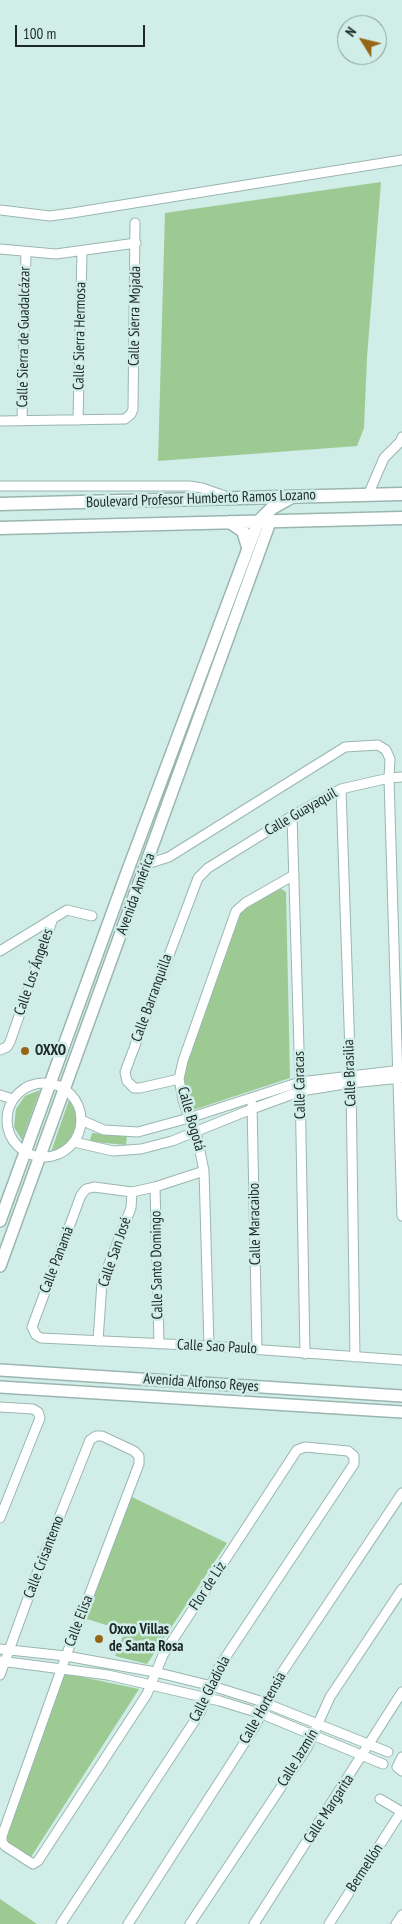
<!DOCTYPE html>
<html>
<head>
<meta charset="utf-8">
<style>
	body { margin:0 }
	#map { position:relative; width:402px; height:1924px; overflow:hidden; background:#d0ede8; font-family:"PT Sans Narrow",sans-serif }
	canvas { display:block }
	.north { position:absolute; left:337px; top:15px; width:50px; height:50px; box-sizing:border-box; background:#d0ede8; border:1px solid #889e9a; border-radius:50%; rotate:306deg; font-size:14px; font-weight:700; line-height:20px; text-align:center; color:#1d2826 }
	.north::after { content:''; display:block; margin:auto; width:18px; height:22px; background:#956615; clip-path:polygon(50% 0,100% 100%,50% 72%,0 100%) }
	.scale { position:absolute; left:15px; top:25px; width:130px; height:22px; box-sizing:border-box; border:2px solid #1d2826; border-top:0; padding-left:6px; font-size:15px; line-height:18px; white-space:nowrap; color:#1d2826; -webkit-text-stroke:4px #d0ede8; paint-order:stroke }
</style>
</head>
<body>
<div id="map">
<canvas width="402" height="1924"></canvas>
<div class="north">N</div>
<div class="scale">100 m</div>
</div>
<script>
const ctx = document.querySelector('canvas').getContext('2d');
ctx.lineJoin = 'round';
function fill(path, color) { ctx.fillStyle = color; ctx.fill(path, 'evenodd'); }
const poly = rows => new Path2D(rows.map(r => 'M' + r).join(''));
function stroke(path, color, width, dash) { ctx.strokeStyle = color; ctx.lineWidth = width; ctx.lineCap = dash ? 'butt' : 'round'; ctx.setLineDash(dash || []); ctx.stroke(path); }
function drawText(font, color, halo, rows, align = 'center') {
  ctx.font = font + ' "PT Sans Narrow",sans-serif'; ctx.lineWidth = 5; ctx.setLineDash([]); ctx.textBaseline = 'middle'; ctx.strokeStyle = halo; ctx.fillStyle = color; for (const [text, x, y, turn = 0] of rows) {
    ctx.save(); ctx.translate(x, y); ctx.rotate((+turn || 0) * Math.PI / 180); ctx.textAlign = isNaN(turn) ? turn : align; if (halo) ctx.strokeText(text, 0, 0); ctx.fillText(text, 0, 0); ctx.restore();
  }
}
fill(poly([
	[381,182,367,357,364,428,357,446,158,461,165,213],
	[277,886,286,892,290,1078,190,1111,183,1085,185,1065,240,911],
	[40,1090,22,1140,14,1127,16,1109,25,1096],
	[69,1100,76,1110,78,1125,75,1133,66,1145,51,1152],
	[92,1133,127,1136,126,1145,95,1142,90,1140],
	[132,1497,227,1543,147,1664,115,1656,125,1631,84,1618],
	[63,1673,139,1689,31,1857,5,1842],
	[0,1899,37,1924,0,1924]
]), '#9dca93');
const street = poly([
	[0,210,50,216,72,213,402,160],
	[0,249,56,254,136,243],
	[78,420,82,252],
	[0,421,125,419,131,414,133,409,135,223],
	[22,421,26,252],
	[0,486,189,486,202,488,225,496],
	[368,495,384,458,401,441,402,437],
	[341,789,351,1083,355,1357],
	[292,816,300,1082,305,1354],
	[147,864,169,857,345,747,378,745,386,750,390,759,389,778,402,1216],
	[0,951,67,910,92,916],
	[0,1050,7,1047,10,1042,53,918],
	[179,1079,140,1088,134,1088,127,1081,125,1072,198,878,208,868,292,816,341,789,389,778,402,777],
	'7 1120a37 37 0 1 1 74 0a37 37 0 1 1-74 0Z',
	[0,1095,13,1099],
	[252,1104,257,1349],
	[81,1120,104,1130,138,1132,189,1118,300,1082,402,1070],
	[74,1142,113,1151,141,1149,172,1141,252,1109,301,1091,351,1083,402,1078],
	[204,1171,155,1187,132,1192,94,1187,86,1189,81,1195,32,1327,36,1335,41,1338,209,1346,402,1360],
	[155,1187,159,1344],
	[98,1341,102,1282,131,1208,132,1192],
	[209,1346,204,1171,196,1131,189,1118,183,1100,179,1079,183,1061,236,911,245,903,294,875],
	[0,1407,33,1409,38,1412,40,1418,0,1518],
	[0,1649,66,1656,155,1672,212,1686,260,1701,388,1752],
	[0,1661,108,1675,220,1701,262,1714,383,1764],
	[0,1675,39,1568,90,1440,96,1436,102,1436,134,1451,139,1456,139,1464,66,1656,2,1836,2,1842,5,1846,33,1864,38,1861,147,1694,163,1655,297,1450,305,1447,348,1451,354,1456,354,1464,219,1667,201,1711,61,1924],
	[402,1757,397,1767,402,1771],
	[380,1799,402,1812],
	[128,1924,254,1728,281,1674,402,1493],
	[190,1924,307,1748,330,1697,402,1589],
	[254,1924,402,1692],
	[329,1924,401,1812],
	[396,1924,402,1915]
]);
const secondary = poly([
	[0,1221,126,875,258,522],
	[0,1266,270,522],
	[0,1370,402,1396],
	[0,1387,402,1412]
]);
const primary = poly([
	[0,504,402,494],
	[230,522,243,531,248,547],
	[258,522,272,508,290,498],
	[0,528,402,518]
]);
stroke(street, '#9ab6b1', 11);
stroke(secondary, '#9ab6b1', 14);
stroke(primary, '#9ab6b1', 15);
stroke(street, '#fff', 9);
stroke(secondary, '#fff', 11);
stroke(primary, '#fff', 12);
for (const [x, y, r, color] of [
	[25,1051,5,"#956615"],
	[99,1639,5,"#956615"]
]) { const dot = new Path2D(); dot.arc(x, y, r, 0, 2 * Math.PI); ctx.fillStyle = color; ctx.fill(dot); stroke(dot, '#d0ede8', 2); }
drawText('15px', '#1d2826', '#d0ede8', [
	["Calle Sierra Mojada",135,316,-89],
	["Calle Sierra Hermosa",80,336,-89],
	["Calle Sierra de Guadalcázar",24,337,-89],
	["Boulevard Profesor Humberto Ramos Lozano",201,499,-2],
	["Calle Guayaquil",301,812,-30],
	["Avenida América",136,894,-70],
	["Calle Los Ángeles",34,972,-71],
	["Calle Barranquilla",152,998,-70],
	["Calle Brasilia",350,1073,-92],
	["Calle Caracas",300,1085,-91],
	["Calle Bogotá",191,1119,74],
	["Calle Maracaibo",255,1224,-91],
	["Calle San José",115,1252,-71],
	["Calle Panamá",57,1260,-69],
	["Calle Santo Domingo",157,1265,-91],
	["Calle Sao Paulo",217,1347,3],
	["Avenida Alfonso Reyes",201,1383,4],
	["Calle Crisantemo",44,1557,-69],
	["Flor de Liz",208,1586,-57],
	["Calle Elisa",79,1621,-69],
	["Calle Gladiola",210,1689,-63],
	["Calle Hortensia",263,1708,-61],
	["Calle Jazmín",298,1758,-59],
	["Calle Margarita",329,1809,-57],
	["Bermellón",365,1868,-57]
]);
drawText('bold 15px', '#1d2826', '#d0ede8', [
	["OXXO",35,1051],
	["Oxxo Villas",109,1630],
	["de Santa Rosa",109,1647]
], 'left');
</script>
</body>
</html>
